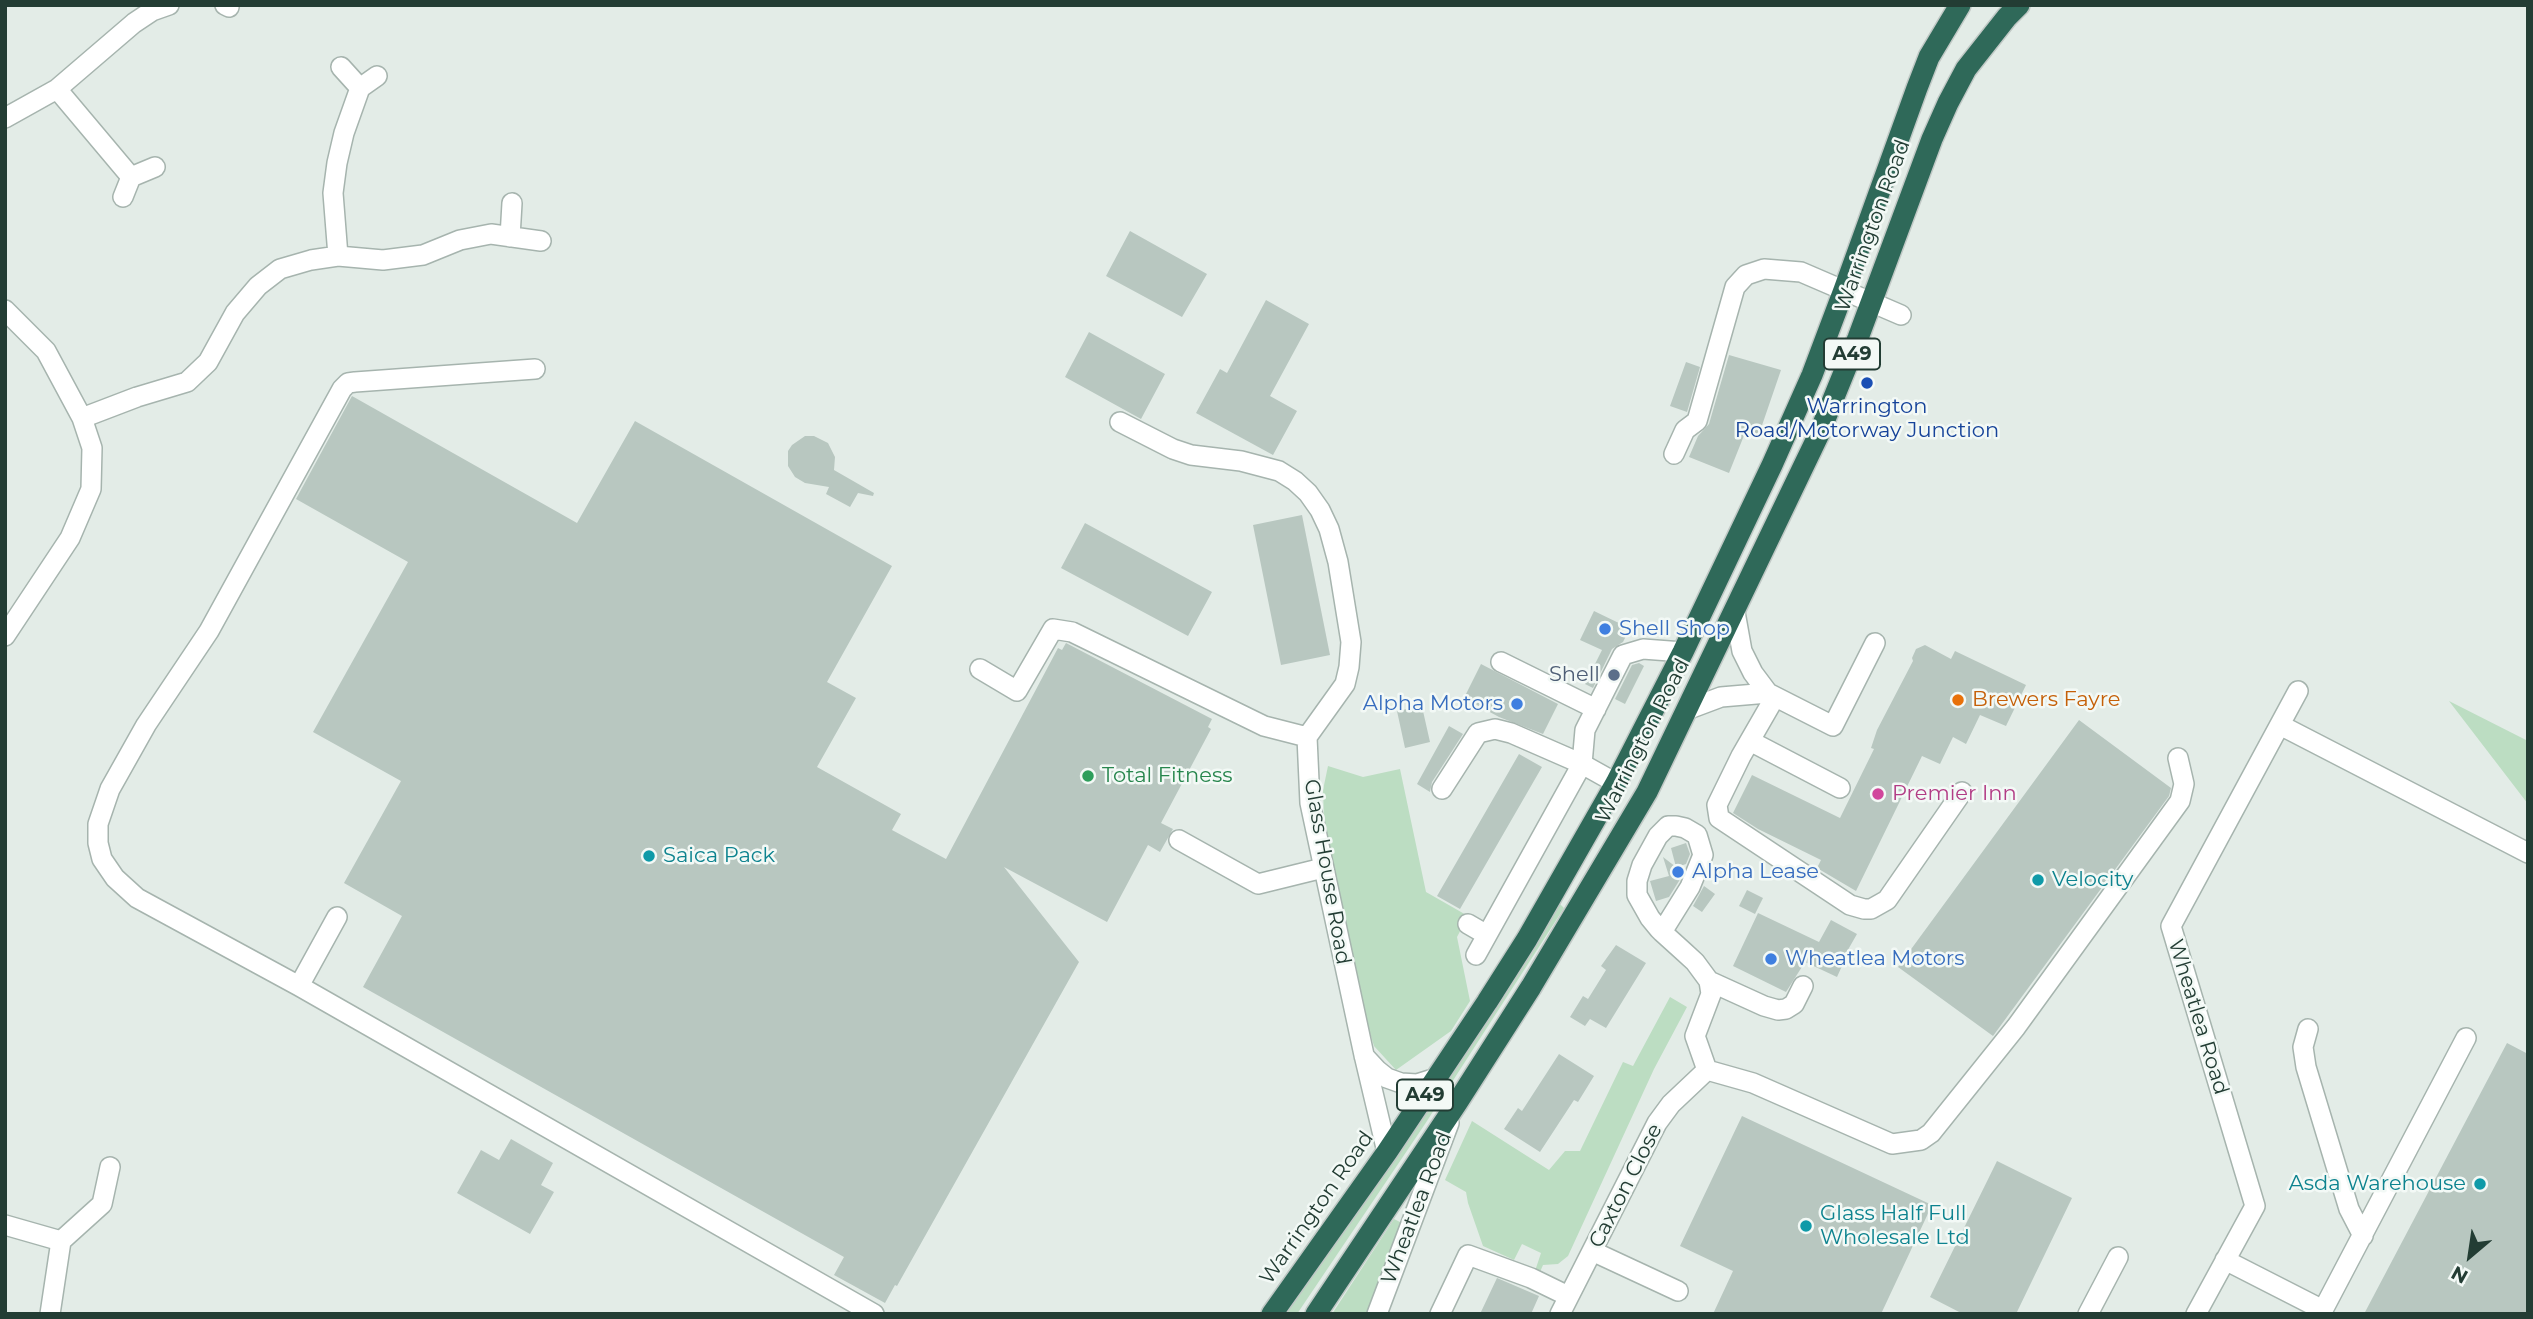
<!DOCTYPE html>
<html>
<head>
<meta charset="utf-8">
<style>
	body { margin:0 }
	#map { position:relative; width:2533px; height:1319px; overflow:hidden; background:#e3ece7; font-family:Montserrat,sans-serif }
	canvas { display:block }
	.frame { position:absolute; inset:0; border:7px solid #233d34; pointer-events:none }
	.north { position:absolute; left:2435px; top:1221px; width:70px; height:70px; -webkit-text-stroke:5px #f3f9f6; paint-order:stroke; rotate:209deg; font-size:19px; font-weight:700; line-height:28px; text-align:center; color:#233d34 }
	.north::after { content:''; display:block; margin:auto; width:24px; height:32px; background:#233d34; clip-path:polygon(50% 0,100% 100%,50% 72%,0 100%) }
</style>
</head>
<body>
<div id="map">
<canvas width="2533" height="1319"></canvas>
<div class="frame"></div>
<div class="north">N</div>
</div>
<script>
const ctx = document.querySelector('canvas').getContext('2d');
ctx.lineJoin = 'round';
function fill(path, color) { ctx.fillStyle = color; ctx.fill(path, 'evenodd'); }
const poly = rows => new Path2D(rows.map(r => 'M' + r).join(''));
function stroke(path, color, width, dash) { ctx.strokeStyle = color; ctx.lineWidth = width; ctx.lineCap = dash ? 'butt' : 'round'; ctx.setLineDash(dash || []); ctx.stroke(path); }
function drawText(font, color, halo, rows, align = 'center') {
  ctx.font = font + ' Montserrat,sans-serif'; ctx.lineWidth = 5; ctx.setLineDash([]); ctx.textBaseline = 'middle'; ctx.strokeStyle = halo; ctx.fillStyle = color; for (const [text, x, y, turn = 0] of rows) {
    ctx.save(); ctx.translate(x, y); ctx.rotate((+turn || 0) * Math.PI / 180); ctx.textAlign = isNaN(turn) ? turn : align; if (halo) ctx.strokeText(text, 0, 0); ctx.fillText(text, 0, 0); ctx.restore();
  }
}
fill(poly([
	[2449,701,2528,741,2528,804],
	[1328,766,1363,777,1400,769,1426,892,1468,916,1457,937,1470,1001,1451,1031,1396,1070,1374,1046,1362,1007,1324,818,1323,790],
	[1557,901,1564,908,1425,1124,1297,1314,1280,1314],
	[1670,997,1687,1007,1654,1069,1568,1256,1558,1264,1543,1265,1540,1272,1535,1271,1541,1253,1522,1244,1514,1260,1483,1246,1468,1203,1466,1192,1445,1180,1472,1121,1549,1170,1565,1151,1580,1151,1623,1062,1633,1066],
	[1394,1219,1402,1223,1367,1314,1332,1314]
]), '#bcddc2');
fill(poly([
	[1130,231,1207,274,1182,317,1106,276],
	[1266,300,1309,324,1270,396,1297,411,1273,455,1196,413,1220,369,1227,373],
	[1089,332,1165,374,1141,419,1065,377],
	[1729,355,1781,370,1758,437,1745,433,1729,473,1689,457,1698,436,1709,424],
	[1686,362,1700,367,1687,412,1670,406],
	[352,396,577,523,635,421,892,566,827,682,856,698,817,767,901,814,892,830,946,859,1058,648,1062,650,1066,643,1212,719,1208,727,1211,729,1161,823,1173,829,1160,852,1148,845,1107,922,1004,867,1079,962,897,1286,895,1285,885,1303,834,1275,844,1257,363,987,402,916,344,883,401,781,313,732,408,562,296,499],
	[805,436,814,436,828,443,835,457,834,470,874,493,873,496,858,493,850,507,826,494,829,487,805,483,795,477,788,466,788,451,792,445],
	[1302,515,1330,655,1281,665,1253,525],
	[1085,523,1212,592,1188,636,1061,568],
	[1594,611,1625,626,1623,631,1627,634,1623,642,1612,649,1593,688,1585,684,1602,650,1580,640],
	[1925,645,1951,659,1955,651,2026,685,2006,726,1980,715,1966,744,1953,737,1940,764,1922,756,1856,891,1817,868,1821,860,1758,829,1733,813,1752,775,1840,818,1874,749,1871,748,1877,730,1913,661,1912,658,1916,649],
	[1639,663,1644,666,1625,704,1615,699,1632,665],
	[1481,664,1558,704,1543,734,1499,717,1464,698],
	[1417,707,1423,711,1430,742,1405,748,1397,711],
	[2079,720,2171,788,2169,796,1993,1036,1898,967],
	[1449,726,1463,734,1432,782,1430,792,1417,784],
	[1519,754,1542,767,1460,909,1437,896],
	[1686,843,1690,854,1686,864,1677,867,1683,871,1679,881,1669,897,1656,901,1650,881,1669,876,1663,857,1676,867,1671,848],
	[1704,886,1715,894,1702,912,1693,906],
	[1747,890,1763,898,1755,914,1739,906],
	[1758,913,1819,942,1831,920,1857,934,1845,955,1847,955,1837,977,1805,962,1786,992,1733,966],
	[1616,945,1646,963,1606,1028,1590,1019,1585,1026,1570,1017,1583,996,1588,999,1606,970,1601,966],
	[2507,1043,2528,1054,2528,1314,2364,1314],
	[1559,1054,1594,1076,1578,1102,1574,1100,1540,1152,1504,1129,1518,1108,1522,1111],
	[1742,1116,1932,1205,1881,1314,1713,1314,1733,1271,1680,1246],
	[511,1139,553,1163,541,1185,554,1192,530,1234,457,1193,481,1150,499,1160],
	[1997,1161,2072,1198,2016,1314,1963,1314,1930,1297],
	[1497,1278,1539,1296,1531,1314,1480,1314]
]), '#b8c7c0');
const minor = poly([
	[225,5,229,7],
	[341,67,360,88],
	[57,89,131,177],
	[5,118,57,89,134,23,152,11,169,5],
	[123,197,131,177,155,167],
	[510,237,512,203],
	[338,256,333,193,337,163,344,133,360,88,377,76],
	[5,310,46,351,82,418,92,448,91,489,70,538,5,636],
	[535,369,355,382,348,383,342,389,209,631,146,725,110,789,98,824,98,843,102,859,115,878,137,898,299,986,874,1314],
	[82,418,137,397,187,382,208,362,235,313,258,286,280,269,311,260,338,256,383,260,423,255,460,240,491,234,541,241],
	[1120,422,1173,449,1191,455,1241,461,1279,471,1295,481,1308,493,1320,510,1329,529,1338,562,1351,642,1349,667,1345,684,1307,737,1310,803,1364,1055,1387,1152],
	[1674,454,1685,430,1697,421,1735,287,1746,275,1764,269,1801,272,1901,315],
	[1735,612,1742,651,1753,673,1768,693,1833,726,1875,643],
	[1501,662,1596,709],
	[980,669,1017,691,1053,629,1072,632,1264,726,1307,737],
	[1775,697,1741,756,1717,805,1719,818,1850,905,1864,909,1871,909,1887,900,1962,792],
	[1689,709,1721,697,1768,693],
	[2280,725,2528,853],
	[1750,741,1840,788],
	[1442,789,1478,733,1495,729,1511,733,1582,764,1616,783],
	[1179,840,1258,884,1323,868],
	[1468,924,1487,935],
	[1662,932,1690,887,1703,855,1697,835,1685,828,1676,826,1668,826,1658,836,1642,865,1637,881,1637,895,1650,918,1659,929,1662,932,1683,951,1695,962,1709,981,1711,994,1695,1036,1707,1070],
	[1476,955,1582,764,1585,730,1623,655,1643,649,1683,652],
	[1709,981,1764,1006,1778,1010,1786,1009,1794,1004,1803,986],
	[299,986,337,917],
	[2308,1029,2303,1047,2306,1067,2349,1209,2363,1236],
	[1364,1056,1377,1070,1387,1078,1401,1083,1417,1084,1436,1078],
	[1707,1070,1753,1083,1892,1144,1921,1140,1931,1133,2016,1027,2180,801,2184,784,2178,758],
	[5,1225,61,1241,50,1314],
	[61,1241,102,1204,110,1167],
	[1592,1251,1678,1291],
	[2225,1260,2323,1310,2466,1038],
	[1377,1314,1449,1123],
	[1440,1314,1468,1255,1531,1278,1568,1296],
	[1560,1314,1657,1123,1671,1104,1707,1070],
	[2088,1314,2118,1257],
	[2196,1314,2255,1206,2171,926,2298,691]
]);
const highway = poly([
	[1272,1314,1387,1152,1487,1002,1527,939,1616,783,1683,652,1772,465,1812,375,1844,290,1917,88,1929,57,1960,5],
	[1316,1314,1457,1103,1531,987,1647,792,1819,434,1858,338,1932,139,1948,103,1966,69,2007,17,2019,5]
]);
stroke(minor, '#a6b4ae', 22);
stroke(highway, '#c1c9c6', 24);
stroke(minor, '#fff', 19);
stroke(highway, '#2f6959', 21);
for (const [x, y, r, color] of [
	[1867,383,7,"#1a4fb4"],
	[1605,629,7,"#3f7fe0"],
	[1614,675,7,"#5c6f8a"],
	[1958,700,7,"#e8710a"],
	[1517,704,7,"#3f7fe0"],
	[1088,776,7,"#2e9e5b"],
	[1878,794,7,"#d1479c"],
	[649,856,7,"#0f9aa8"],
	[1678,872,7,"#3f7fe0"],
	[2038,880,7,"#0f9aa8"],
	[1771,959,7,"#3f7fe0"],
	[2480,1184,7,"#0f9aa8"],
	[1806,1226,7,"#0f9aa8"]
]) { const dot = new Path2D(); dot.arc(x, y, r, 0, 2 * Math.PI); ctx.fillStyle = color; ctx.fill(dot); stroke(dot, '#f3f9f6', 2.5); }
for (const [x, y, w] of [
	[1852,354,56],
	[1425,1095,56]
]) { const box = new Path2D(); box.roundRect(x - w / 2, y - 15.5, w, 31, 5); ctx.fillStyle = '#f3f9f6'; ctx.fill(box); stroke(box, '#233d34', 2); }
drawText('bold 19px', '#233d34', null, [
	["A49",1852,354],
	["A49",1425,1095]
]);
drawText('21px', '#233d34', '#f3f9f6', [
	["Warrington Road",1873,226,-70],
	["Warrington Road",1643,741,-63],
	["Glass House Road",1327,872,80],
	["Wheatlea Road",2198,1017,73],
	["Caxton Close",1626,1186,-63],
	["Warrington Road",1317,1208,-55],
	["Wheatlea Road",1417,1208,-69]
]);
drawText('21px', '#164399', '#f3f9f6', [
	["Warrington",1867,407],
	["Road/Motorway Junction",1867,431]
]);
drawText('21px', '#366cbe', '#f3f9f6', [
	["Shell Shop",1619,629],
	["Alpha Motors",1503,704,"right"],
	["Alpha Lease",1692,872],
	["Wheatlea Motors",1785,959]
], 'left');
drawText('21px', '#4e5e75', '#f3f9f6', [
	["Shell",1600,675]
], 'right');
drawText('21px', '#c56008', '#f3f9f6', [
	["Brewers Fayre",1972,700]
], 'left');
drawText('21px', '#27864d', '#f3f9f6', [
	["Total Fitness",1102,776]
], 'left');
drawText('21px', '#b23c85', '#f3f9f6', [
	["Premier Inn",1892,794]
], 'left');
drawText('21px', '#0d838f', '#f3f9f6', [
	["Saica Pack",663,856],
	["Velocity",2052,880],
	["Asda Warehouse",2466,1184,"right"],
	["Glass Half Full",1820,1214],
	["Wholesale Ltd",1820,1238]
], 'left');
</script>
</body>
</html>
